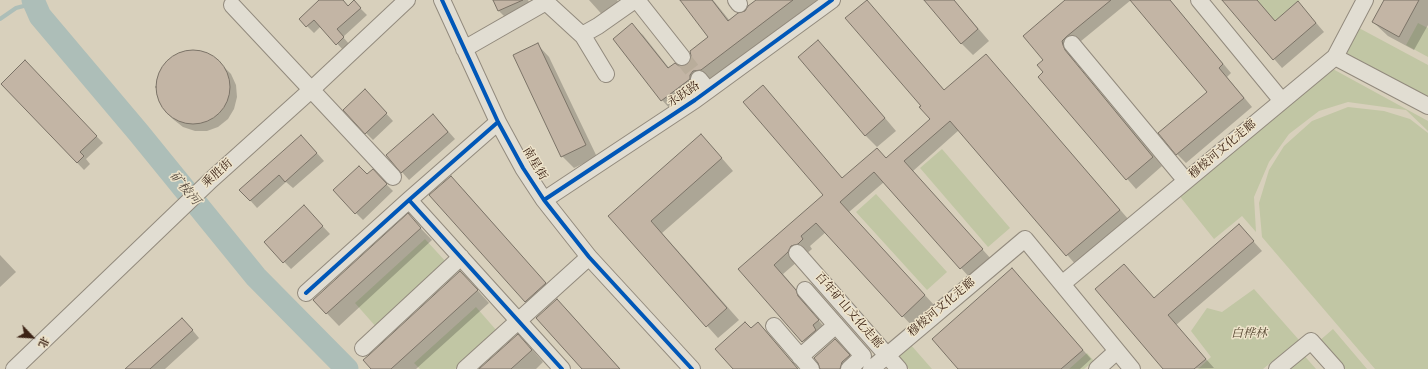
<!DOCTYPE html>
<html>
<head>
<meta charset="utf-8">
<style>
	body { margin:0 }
	#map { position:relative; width:1428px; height:369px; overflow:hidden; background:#d8d0bc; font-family:"IM FELL English","Noto Serif SC",serif }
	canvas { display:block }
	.north { position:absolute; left:12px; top:317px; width:40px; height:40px; -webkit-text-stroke:3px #eee4cb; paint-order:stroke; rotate:115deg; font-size:11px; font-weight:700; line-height:16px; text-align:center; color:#3c2315 }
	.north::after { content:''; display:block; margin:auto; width:14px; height:18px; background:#3c2315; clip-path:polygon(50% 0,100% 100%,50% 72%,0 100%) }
</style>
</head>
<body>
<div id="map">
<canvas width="1428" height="369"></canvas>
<div class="north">北</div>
</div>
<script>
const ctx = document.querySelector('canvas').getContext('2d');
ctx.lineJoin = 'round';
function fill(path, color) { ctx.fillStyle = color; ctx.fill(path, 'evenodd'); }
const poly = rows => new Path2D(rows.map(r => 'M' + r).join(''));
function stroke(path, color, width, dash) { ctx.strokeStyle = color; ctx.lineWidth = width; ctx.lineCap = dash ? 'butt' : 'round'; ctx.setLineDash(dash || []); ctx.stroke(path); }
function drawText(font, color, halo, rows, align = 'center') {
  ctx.font = font + ' "IM FELL English","Noto Serif SC",serif'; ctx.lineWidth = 3; ctx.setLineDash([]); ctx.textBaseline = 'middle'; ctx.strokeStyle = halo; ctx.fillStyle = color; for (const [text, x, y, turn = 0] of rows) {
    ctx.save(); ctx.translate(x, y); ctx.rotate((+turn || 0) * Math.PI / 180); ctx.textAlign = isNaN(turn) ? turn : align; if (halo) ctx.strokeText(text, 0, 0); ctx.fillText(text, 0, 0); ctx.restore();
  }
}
fill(poly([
	[1257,0,1300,0,1275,21],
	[1418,23,1428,28,1428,57,1406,45],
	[1359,28,1428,65,1428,97,1346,53],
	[1331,68,1428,121,1428,131,1406,110,1348,102,1319,111,1289,134,1269,162,1254,197,1256,232,1242,216,1214,239,1178,194],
	[1348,107,1384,111,1410,119,1428,133,1428,369,1375,369,1262,237,1259,203,1269,170,1284,146,1312,121],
	[942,149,1010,228,988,247,920,168],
	[876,194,947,272,927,290,856,212],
	[425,239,447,263,377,328,355,303],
	[1254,289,1299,340,1263,369,1198,369,1211,357,1191,331,1207,308,1222,312],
	[476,307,497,331,455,369,420,369,414,363],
	[1333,329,1367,369,1341,369,1318,342],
	[911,345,932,369,909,369,898,356],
	[1087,353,1094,361,1084,369,1069,369],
	[1302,353,1316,369,1283,369]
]), '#c1c6a4');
fill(poly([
	[321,0,342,0,348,7,354,2,367,15,343,37,350,45,344,51,321,26,314,33,307,26],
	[494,0,528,0,534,12,511,23,499,11],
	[589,0,617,0,623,8,607,20],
	[681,0,713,0,730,21,746,12,757,0,817,0,712,80,701,86,672,111,662,100,632,25,643,35,669,68,688,65,710,37],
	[925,0,954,0,989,41,973,55,961,43],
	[1067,0,1131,0,1075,46,1071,50,1073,60,1162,166,1136,189,1039,77,1045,72,1044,60],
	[1131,0,1170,0,1231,73,1227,77,1252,107,1186,163,1177,154,1208,92],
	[1223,0,1257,0,1276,22,1306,11,1324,32,1282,68],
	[1385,0,1428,0,1428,25,1414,50,1388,36,1373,22],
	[876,11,945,91,986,55,1129,220,1076,265,959,130,913,171,991,259,970,278,884,182,849,212,934,305,912,326,826,232,810,246,812,249,783,274,805,300,807,307,827,330,813,351,739,269,824,195,763,86,843,179,886,159,932,119,922,106],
	[818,41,830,53,896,131,877,147,865,135],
	[538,45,549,57,597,157,574,168,562,156],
	[193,51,205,53,215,58,231,74,236,85,237,97,234,109,228,119,218,127,207,131,195,131,183,127,174,120,166,112,160,102,157,90,158,79,163,67,171,59,181,53],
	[32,69,103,143,86,159,90,164,84,170,2,84],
	[372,98,393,121,373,140,366,133],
	[440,122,455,139,409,180,387,155],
	[308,143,324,161,293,188,286,182,257,208,241,190],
	[713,148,733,171,662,233,739,320,718,338,609,216],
	[373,171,393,191,363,220,356,213,368,176],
	[463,189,557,296,537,313,525,302],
	[311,214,330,234,291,269,265,242],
	[408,215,432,240,339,326,314,300],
	[1239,225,1262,251,1176,325,1214,368,1165,369,1154,299],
	[0,255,16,272,0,287],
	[1021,279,1091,359,1080,369,959,369],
	[472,284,489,303,416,369,373,369],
	[557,300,569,312,620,369,583,369],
	[758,323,767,332,798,369,734,369,751,329],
	[189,326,199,338,165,369,133,369],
	[530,347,543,362,536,369,481,369],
	[844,349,858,365,854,369,821,369,821,367]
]), '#0003');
stroke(poly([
	[0,19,16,8,35,3]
]), '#adbeb8', 4);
stroke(poly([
	[33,0,40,16,138,132,256,277,347,369]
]), '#adbeb8', 23);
const building = poly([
	[319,0,343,0,348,6,354,0,361,8,337,29,344,37,336,45,314,20,306,27,299,19,319,0],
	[493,0,523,0,498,11,493,0],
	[680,0,712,0,728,21,738,13,745,11,748,6,756,0,793,0,701,70,693,71,690,75,690,79,661,101,613,39,632,23,668,68,675,63,679,66,683,66,688,65,691,60,691,56,690,51,708,37,680,0],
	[867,0,944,90,986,54,1120,210,1066,256,950,121,904,161,983,249,960,269,874,172,840,202,925,295,902,317,816,223,801,236,803,239,798,244,791,246,788,252,774,265,796,290,798,296,819,320,813,325,816,330,802,342,738,269,823,195,743,102,763,85,842,178,877,148,886,158,930,119,919,107,921,106,845,18,867,0],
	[924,0,954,0,978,29,961,44,924,0],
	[1065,0,1111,0,1066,37,1062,41,1063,45,1065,50,1153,157,1126,180,1038,77,1043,72,1037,65,1043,60,1023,36,1065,0],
	[1130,0,1170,0,1223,64,1219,68,1244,98,1176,155,1158,133,1207,92,1130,0],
	[1222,0,1257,0,1275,21,1298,1,1316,23,1273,60,1222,0],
	[1384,0,1419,0,1399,37,1372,22,1384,0],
	[818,40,885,118,865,136,798,57,818,40],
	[538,43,586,145,561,157,513,55,538,43],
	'156 87a37 37 0 1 1 74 0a37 37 0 1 1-74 0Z',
	[25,60,97,136,80,152,84,156,77,163,1,84,25,60],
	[365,89,387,113,365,134,343,110,365,89],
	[433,114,448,132,401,173,386,155,433,114],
	[701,134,722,158,651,221,727,308,706,327,608,216,701,134],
	[301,135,317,153,285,182,279,175,250,201,239,190,301,135],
	[359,166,367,174,373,169,387,184,355,214,333,190,359,166],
	[451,176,546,283,525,302,429,195,451,176],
	[304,205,323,226,283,263,264,242,304,205],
	[408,213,421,228,326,314,313,300,408,213],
	[1239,224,1254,241,1168,315,1206,359,1194,369,1163,369,1095,289,1124,264,1154,298,1239,224],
	[1012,268,1083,350,1061,369,958,369,932,339,1012,268],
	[460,271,478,290,391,369,371,369,363,360,369,355,460,271],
	[557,299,620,369,582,369,536,318,557,299],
	[182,318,193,330,150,369,125,369,182,318],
	[745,322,751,328,758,322,798,369,733,369,715,349,745,322],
	[518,334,532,350,511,369,479,369,518,334],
	[835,339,850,355,842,362,840,369,820,369,818,363,814,358,835,339]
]);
fill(building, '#c3b5a5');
stroke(building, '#7b7367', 1);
stroke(poly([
	[682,57,699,79]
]), '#b9ad9b', 16, [16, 8]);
const minor = poly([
	[442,0,498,122,523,168,544,200,589,257,692,369],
	[637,0,682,57],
	[736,0,739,4],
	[1199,0,1282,101],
	[232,5,393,177],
	[582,35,598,26,635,0],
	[1072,44,1186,181],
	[464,49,546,2,583,36,606,74],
	[1335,57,1428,106],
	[699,79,708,90],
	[409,200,562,369],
	[544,200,695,100,832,0],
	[797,253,899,369],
	[1062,284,1335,57,1365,0],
	[805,290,863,356,849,369],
	[306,293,409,200,498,122],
	[774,326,811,369],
	[363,348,461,257],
	[800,357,836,325],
	[14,369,211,180,311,90,407,0],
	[465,369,589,257],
	[871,369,1025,239,1132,369],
	[1097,369,1117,351],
	[1277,369,1311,341,1336,369]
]);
stroke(minor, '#928a7d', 18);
stroke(minor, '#e1ddd2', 16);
stroke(poly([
	[442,0,498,122,523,168,544,200,589,257,692,369],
	[409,200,562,369],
	[544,200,695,100,832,0],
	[306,293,409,200,498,122]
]), '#0057b8', 4);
drawText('12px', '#3c2315', '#eee4cb', [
	["永跃路",684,95,-34],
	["穆棱河文化走廊",1223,150,-40],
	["南星街",534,164,59],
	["乘胜街",218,174,-42],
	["穆棱河文化走廊",942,308,-40],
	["百年矿山文化走廊",848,311,49]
]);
drawText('italic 12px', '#594a34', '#eee4cb', [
	["白桦林",1249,335]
]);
drawText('italic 13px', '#54483d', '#eee4cb', [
	["矿棱河",184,189,50]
]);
</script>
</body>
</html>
